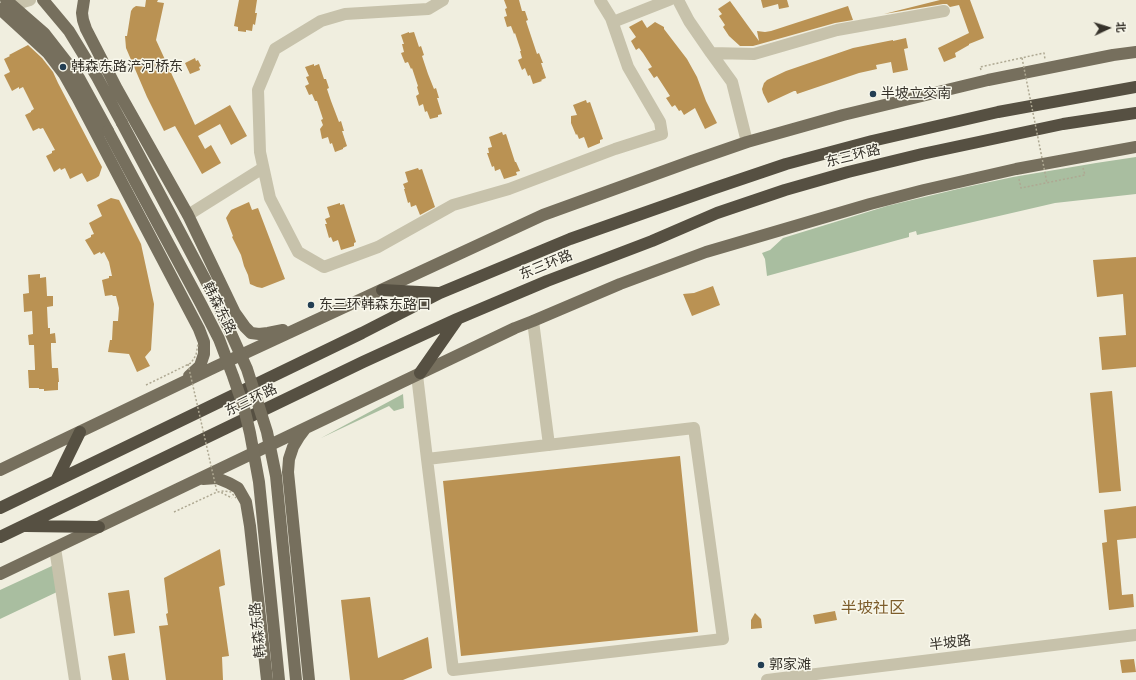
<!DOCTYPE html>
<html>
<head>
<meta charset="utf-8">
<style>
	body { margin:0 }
	#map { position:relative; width:1136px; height:680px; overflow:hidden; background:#f0eedf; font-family:"Alegreya Sans","Noto Sans SC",sans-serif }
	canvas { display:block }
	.north { position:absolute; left:1088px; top:8px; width:40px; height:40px; -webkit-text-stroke:3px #f8f7eb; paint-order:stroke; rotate:86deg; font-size:11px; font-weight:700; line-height:16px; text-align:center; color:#36322a }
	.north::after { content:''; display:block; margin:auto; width:14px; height:18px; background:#36322a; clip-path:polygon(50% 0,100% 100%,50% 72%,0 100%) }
</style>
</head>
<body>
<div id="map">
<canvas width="1136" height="680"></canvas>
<div class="north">北</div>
</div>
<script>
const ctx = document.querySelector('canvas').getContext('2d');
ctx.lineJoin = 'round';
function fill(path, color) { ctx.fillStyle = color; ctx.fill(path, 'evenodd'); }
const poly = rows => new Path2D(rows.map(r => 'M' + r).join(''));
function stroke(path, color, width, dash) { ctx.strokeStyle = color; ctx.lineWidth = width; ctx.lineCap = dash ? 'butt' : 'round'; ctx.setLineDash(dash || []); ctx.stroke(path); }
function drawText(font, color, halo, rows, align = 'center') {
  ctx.font = font + ' "Alegreya Sans","Noto Sans SC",sans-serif'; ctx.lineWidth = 3; ctx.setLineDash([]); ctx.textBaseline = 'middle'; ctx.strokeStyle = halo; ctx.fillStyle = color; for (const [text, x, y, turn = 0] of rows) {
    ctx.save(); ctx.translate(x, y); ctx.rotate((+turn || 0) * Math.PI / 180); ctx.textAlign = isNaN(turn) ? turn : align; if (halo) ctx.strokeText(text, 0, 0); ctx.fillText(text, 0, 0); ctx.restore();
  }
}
fill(poly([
	[1136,157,1136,194,1055,203,917,235,916,231,909,233,909,237,898,240,767,276,765,259,762,253,770,250,783,238,887,206,962,188,1013,177,1096,163],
	[403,394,404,408,394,411,389,406,321,438],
	[54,565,57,592,0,619,0,590]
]), '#a9bea0');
fill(poly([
	[146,0,158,0,157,2,164,3,156,40,195,125,230,105,247,136,231,145,220,124,198,136,205,149,211,145,221,163,202,174,175,126,164,131,147,97,126,48,125,36,127,36,131,11,133,8,136,6,145,7],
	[239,0,257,0,255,13,257,13,255,25,253,24,252,31,246,30,246,32,238,31,238,27,234,26],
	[504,0,519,0,522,11,525,11,528,20,526,21,537,54,539,53,543,63,541,63,546,78,541,80,542,81,533,84,530,75,528,76,525,68,522,70,518,60,522,58,520,51,521,51,515,33,514,34,511,26,507,27,504,17,507,16,505,9,507,8],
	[761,0,787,0,789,7,779,9,778,4,763,8],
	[940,0,970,0,984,38,969,44,969,45,955,53,956,57,944,62,938,48,969,33,959,5,950,7,947,4,943,4,884,14],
	[730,1,759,41,757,31,765,32,771,31,848,6,853,20,835,23,753,46,740,46,729,36,723,27,725,25,719,16,722,14,718,9],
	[642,20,647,28,655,22,664,27,664,29,687,59,697,77,706,101,717,123,705,129,695,108,684,115,681,110,679,111,675,105,672,107,666,98,670,96,657,76,654,78,648,69,652,67,643,53,639,48,636,50,631,41,636,37,629,27],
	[409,32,409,33,414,32,419,47,421,46,424,55,422,56,428,74,434,89,436,88,439,98,437,98,442,114,438,115,438,117,430,119,427,111,425,112,423,104,419,106,416,96,419,94,417,87,418,86,412,68,411,69,408,62,405,63,401,53,404,52,402,44,404,44,401,35],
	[906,38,908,48,904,49,908,70,893,73,891,62,876,65,877,69,859,73,797,94,796,91,794,91,768,103,763,93,762,89,764,83,767,80,786,71,853,48,893,40,893,41],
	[28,45,42,58,53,72,58,83,102,167,99,176,96,178,87,182,82,173,70,179,65,168,61,170,60,168,54,172,46,156,52,153,52,151,55,150,43,128,40,129,39,128,33,131,25,115,31,112,31,111,34,109,23,87,19,89,19,87,12,91,4,75,10,72,4,59,10,56,9,55],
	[195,58,196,61,198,60,201,66,199,67,200,70,190,74,185,63],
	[314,64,314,66,319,64,324,79,326,79,329,88,327,89,331,101,339,122,341,121,344,131,342,131,347,146,343,148,343,149,335,152,332,143,330,144,328,137,322,139,320,129,323,125,321,120,323,119,317,101,315,101,312,94,309,95,305,86,309,84,306,77,309,76,305,67],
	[586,100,587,103,590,102,603,139,600,140,600,143,588,148,584,137,579,139,577,134,576,135,571,123,571,116,577,115,573,105],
	[502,132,503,135,506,134,515,162,516,162,520,171,516,172,517,175,504,179,500,169,495,171,494,166,492,167,487,153,489,153,488,148,492,147,489,137],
	[418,168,419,170,422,169,435,207,420,215,416,205,411,207,410,202,408,203,404,189,405,189,403,184,408,182,405,172],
	[111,198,119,200,141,244,154,304,151,350,145,357,150,366,137,372,129,354,108,352,110,340,112,340,113,321,118,321,119,308,116,296,113,296,112,295,105,296,102,280,109,278,109,276,112,276,109,262,104,252,101,254,100,252,94,255,85,240,91,237,91,235,94,234,89,223,102,216,97,205],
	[249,202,252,210,258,208,285,279,262,288,257,287,250,284,248,275,244,266,241,255,232,237,233,236,226,218,231,210],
	[340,203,340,205,344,204,356,242,354,243,354,246,341,250,338,240,333,242,331,237,329,238,325,224,327,224,325,219,330,217,327,207],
	[1136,257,1136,367,1102,370,1099,337,1126,335,1123,294,1097,297,1093,260],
	[40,274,40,278,46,277,47,296,53,296,53,306,47,307,48,328,50,328,50,334,55,333,56,343,51,343,51,349,52,368,58,368,59,382,58,382,58,390,44,391,44,389,39,389,39,388,29,388,28,370,35,370,35,368,34,345,29,345,28,335,33,334,32,311,24,312,23,294,29,293,28,275],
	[713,286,720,305,692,316,683,294,694,293],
	[1112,391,1121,491,1099,493,1090,393],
	[680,456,698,632,461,656,443,481],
	[1136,506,1136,538,1117,540,1122,595,1133,594,1134,607,1109,610,1102,543,1107,542,1104,510],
	[220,549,225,585,219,587,229,656,222,657,223,680,166,680,159,626,168,625,166,614,168,613,164,578],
	[129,590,135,633,114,636,108,593],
	[370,597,378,658,428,637,432,668,403,680,350,680,341,600],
	[835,611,837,620,815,624,813,615],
	[755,613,761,619,762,628,751,629,751,620],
	[125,653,129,680,112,680,108,656],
	[1134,659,1136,672,1122,673,1120,660]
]), '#ba9253');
stroke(poly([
	[981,70,980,67,1044,53,1045,59],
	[1019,179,1021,188,1085,175,1083,168],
	[222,492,222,493,232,498]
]), '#aea892', 1.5, [2, 2]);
stroke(poly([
	[443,0,428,9,345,14,321,21,275,49,258,90,260,152,270,198,298,252,324,267,378,247,453,205,509,189,615,149,662,134,660,122,628,67,611,18,600,0],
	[678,0,689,21,711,53,732,82,747,142],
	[3,8,30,0],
	[613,22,669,0],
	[711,53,754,54,837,30,944,11],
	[188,215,263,168],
	[533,321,549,445],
	[417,375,427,459,453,670,723,639,694,428,427,459],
	[55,548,75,680],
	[767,680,1136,635]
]), '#c7c2ab', 12);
stroke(poly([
	[6,0,44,33,79,78,108,131],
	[43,0,69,31,97,77,122,123],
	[84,0,82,13,83,20,86,29,117,89,188,215,235,313,245,327,251,333,259,334,268,333,283,330],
	[0,9,48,53,64,74,77,97,199,329,204,342,204,354,200,366,189,376],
	[305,429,299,437,293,447,289,459,288,472,309,680],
	[0,470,215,367,543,215,692,161,747,142,843,115,988,80,1113,55,1136,52],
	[203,479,217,478,229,483,238,488,246,502,250,526,267,680],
	[0,574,515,328,533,321,620,284,706,252,870,204,924,190,1016,169,1136,147]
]), '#766f5d', 12);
stroke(poly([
	[382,290,438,293],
	[420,373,457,320],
	[56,481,80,432],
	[0,508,362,333,440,293,570,239,712,189,786,164,872,141,998,112,1136,87],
	[26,526,99,527],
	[0,537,363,362,457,319,547,281,652,241,717,213,785,190,848,172,922,154,1063,124,1136,113]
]), '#565042', 12);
stroke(poly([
	[1022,58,1047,183],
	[188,364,217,492],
	[146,385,191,363,196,355,198,344],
	[174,512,217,492,224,491,231,492,236,498]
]), '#aea892', 1.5, [2, 2]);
stroke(poly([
	[122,123,215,298,247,369,267,432,276,476,296,680],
	[108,131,201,304,219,339,233,376,244,408,250,433,259,482,279,680]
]), '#766f5d', 12);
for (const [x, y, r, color] of [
	[63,67,4,"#233e53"],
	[873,94,4,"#233e53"],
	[311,305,4,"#233e53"],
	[761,665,4,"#233e53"]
]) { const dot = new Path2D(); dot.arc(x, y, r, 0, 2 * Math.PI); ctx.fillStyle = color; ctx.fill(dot); stroke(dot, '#f8f7eb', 1.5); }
drawText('14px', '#36322a', '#f8f7eb', [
	["韩森东路浐河桥东",71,67],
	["半坡立交南",881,94],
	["东三环韩森东路口",319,305],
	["郭家滩",769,665]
], 'left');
drawText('14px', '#36322a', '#f8f7eb', [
	["东三环路",853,156,-14],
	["东三环路",546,265,-22],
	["韩森东路",219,308,63],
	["东三环路",251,400,-26],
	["韩森东路",258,630,-96],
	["半坡路",950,643,-7]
]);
drawText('16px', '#7d5d2b', '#f8f7eb', [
	["半坡社区",873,608]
]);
</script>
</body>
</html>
